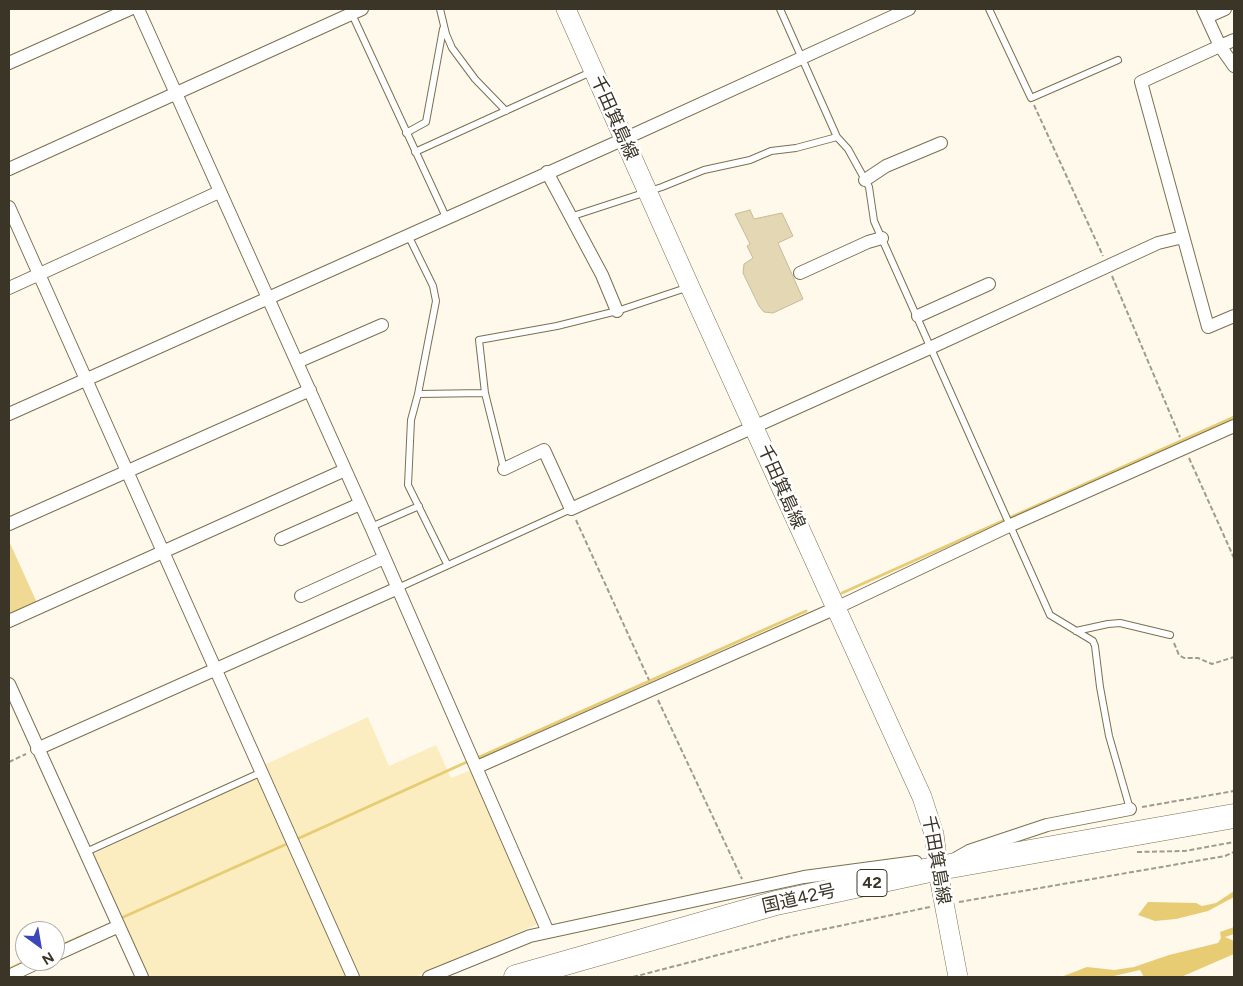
<!DOCTYPE html>
<html>
<head>
<meta charset="utf-8">
<style>
	body { margin:0 }
	#map { position:relative; width:1243px; height:986px; overflow:hidden; background:#fef9eb; font-family:Figtree,sans-serif }
	canvas { display:block }
	.frame { position:absolute; inset:0; border:10px solid #3a3527; pointer-events:none }
	.north { position:absolute; left:15px; top:921px; width:50px; height:50px; box-sizing:border-box; background:#fff; border:1px solid #b0aea9; border-radius:50%; rotate:148deg; font-size:14px; font-weight:700; line-height:20px; text-align:center; color:#3a3527 }
	.north::after { content:''; display:block; margin:auto; width:18px; height:22px; background:#3a46b9; clip-path:polygon(50% 0,100% 100%,50% 72%,0 100%) }
</style>
</head>
<body>
<div id="map">
<canvas width="1243" height="986"></canvas>
<div class="frame"></div>
<div class="north">N</div>
</div>
<script>
const ctx = document.querySelector('canvas').getContext('2d');
ctx.lineJoin = 'round';
function fill(path, color) { ctx.fillStyle = color; ctx.fill(path, 'evenodd'); }
const poly = rows => new Path2D(rows.map(r => 'M' + r).join(''));
function stroke(path, color, width, dash) { ctx.strokeStyle = color; ctx.lineWidth = width; ctx.lineCap = dash ? 'butt' : 'round'; ctx.setLineDash(dash || []); ctx.stroke(path); }
function drawText(font, color, halo, rows, align = 'center') {
  ctx.font = font + ' Figtree,"Noto Sans JP",sans-serif'; ctx.lineWidth = 5; ctx.setLineDash([]); ctx.textBaseline = 'middle'; ctx.strokeStyle = halo; ctx.fillStyle = color; for (const [text, x, y, turn = 0] of rows) {
    ctx.save(); ctx.translate(x, y); ctx.rotate((+turn || 0) * Math.PI / 180); ctx.textAlign = isNaN(turn) ? turn : align; if (halo) ctx.strokeText(text, 0, 0); ctx.fillText(text, 0, 0); ctx.restore();
  }
}
fill(poly([
	[368,717,389,766,436,745,451,778,471,770,540,923,415,977,360,977,264,765],
	[257,778,346,977,146,977,91,855]
]), '#fcedc1');
fill(poly([
	[9,541,38,605,9,618]
]), '#efd993');
fill(poly([
	[1234,891,1234,897,1208,911,1176,919,1155,921,1138,915,1148,902,1196,903,1202,906,1216,903],
	[1234,927,1234,934,1225,937,1234,941,1234,954,1181,977,1144,977,1140,970,1114,976,1061,977,1087,967,1114,970,1134,967,1169,955,1218,943,1221,938,1220,932]
]), '#e8cc73');
stroke(poly([
	[842,593,1234,417],
	[475,759,806,611],
	[295,840,469,761],
	[119,919,289,843],
	[55,948,89,933],
	[9,969,26,961]
]), '#e8cc73', 3);
const building = poly([
	[750,210,754,219,782,213,793,236,778,243,803,299,773,313,764,312,759,306,743,273,744,264,753,258,747,246,750,244,735,214,750,210]
]);
fill(building, '#e4d8b4');
stroke(building, '#c6bb97', 1);
const lane = poly([
	[440,9,446,34,452,48,475,79,506,111],
	[780,9,837,137,848,149,869,187,874,221,1050,615,1093,641,1095,646,1100,687,1109,736,1130,809],
	[989,9,1031,98,1118,60],
	[351,12,446,217],
	[406,133,426,122,443,29],
	[415,152,591,72],
	[570,217,662,187,704,170,750,160,771,151,796,148,837,137],
	[408,235,433,286,436,301,418,394,485,393,479,340,557,326,617,311,689,287],
	[485,393,504,469],
	[418,394,411,420,408,485,447,564],
	[371,527,419,506],
	[398,588,571,509],
	[1076,631,1108,624,1120,623,1170,635],
	[86,852,262,772]
]);
const street = poly([
	[138,9,371,527,548,932],
	[1203,9,1220,46,1141,82,1208,327,1234,316],
	[1207,17,1225,9],
	[1234,40,1220,46,1234,66],
	[9,63,130,9],
	[9,169,362,9],
	[547,172,602,275,617,311],
	[865,180,886,166,941,143],
	[9,207,353,977],
	[800,273,868,242,882,238],
	[9,288,219,192],
	[918,316,989,284],
	[297,362,382,325],
	[9,414,624,139,909,9],
	[504,469,544,450,571,509,932,347,1158,243,1183,237],
	[9,524,310,390],
	[281,539,360,504],
	[301,596,384,558],
	[9,621,345,470],
	[9,684,142,977],
	[37,749,398,588],
	[477,767,836,608,1011,525,1234,426],
	[955,859,969,851,1047,825,1130,809],
	[55,955,119,926],
	[9,976,41,961],
	[429,977,530,936,804,877,916,862]
]);
const secondary = poly([
	[566,9,690,287,922,797,934,834,940,881]
]);
const highway = poly([
	[516,977,776,903,939,868,1234,816]
]);
stroke(lane, '#7b704f', 8);
stroke(street, '#7b704f', 14);
stroke(secondary, '#7b704f', 20);
stroke(highway, '#7b704f', 25);
stroke(poly([
	[1034,105,1103,256],
	[1112,276,1180,437],
	[1189,458,1234,558],
	[576,520,649,680],
	[1174,643,1179,655,1184,658,1198,658,1212,664,1234,657],
	[658,700,742,879],
	[9,762,26,754],
	[1142,807,1234,791],
	[1137,852,1185,851,1234,842],
	[959,902,1225,856,1234,852],
	[633,977,791,936,930,907]
]), '#a09b8d', 2, [5, 2.5]);
stroke(lane, '#fff', 6);
stroke(street, '#fff', 12);
stroke(secondary, '#fff', 19);
stroke(highway, '#fff', 24);
const secondaryBridge = poly([
	[940,882,958,977]
]);
stroke(secondaryBridge, '#7b704f', 20, []);
stroke(secondaryBridge, '#fff', 19);
for (const [x, y, w] of [
	[872,883,30]
]) { const box = new Path2D(); box.roundRect(x - w / 2, y - 13.5, w, 27, 4); ctx.fillStyle = '#fff'; ctx.fill(box); stroke(box, '#3a3527', 1); }
drawText('bold 16px', '#3a3527', null, [
	["42",872,883]
]);
drawText('18px', '#3a3527', '#fff', [
	["千田箕島線",614,118,66],
	["千田箕島線",781,487,66],
	["千田箕島線",936,860,80],
	["国道42号",799,899,-13]
]);
</script>
</body>
</html>
